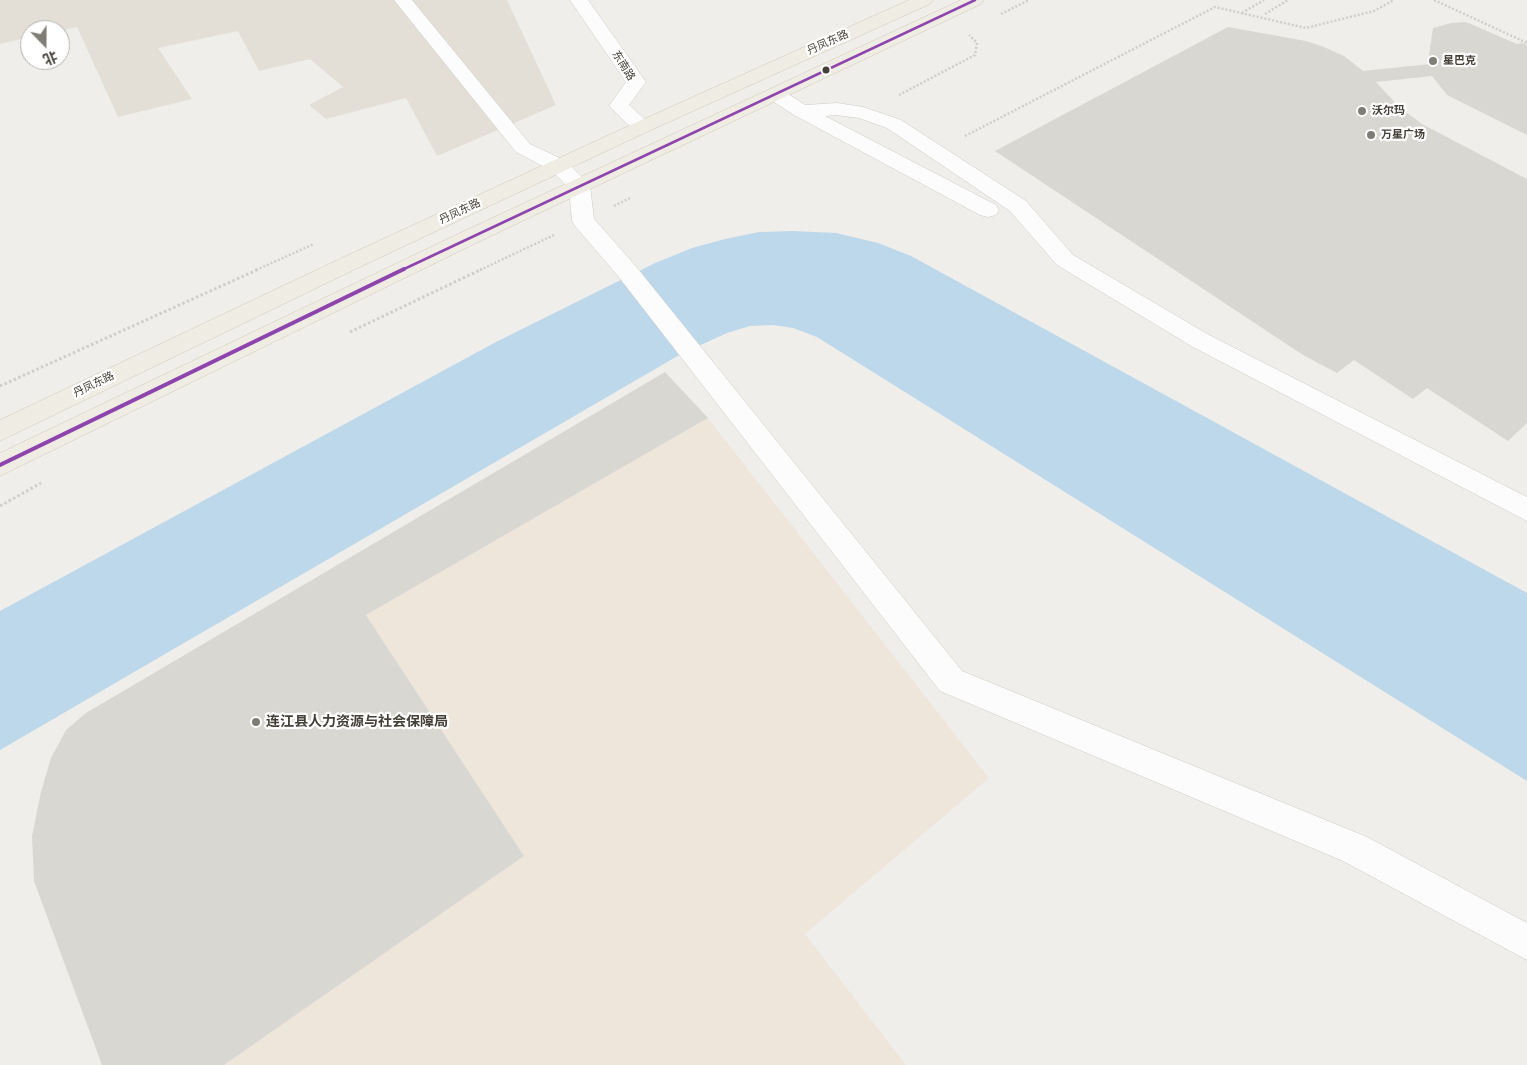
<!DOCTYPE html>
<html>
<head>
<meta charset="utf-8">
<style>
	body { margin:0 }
	#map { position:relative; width:1527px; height:1065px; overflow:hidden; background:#efeeea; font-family:Roboto,"Noto Sans SC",sans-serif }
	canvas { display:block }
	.north { position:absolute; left:20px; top:20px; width:50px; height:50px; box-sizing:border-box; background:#fff; border:1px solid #b4b2af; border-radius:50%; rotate:158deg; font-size:14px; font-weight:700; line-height:20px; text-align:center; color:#443f37 }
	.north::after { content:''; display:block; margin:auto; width:18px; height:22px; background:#807c76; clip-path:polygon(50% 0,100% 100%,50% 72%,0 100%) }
</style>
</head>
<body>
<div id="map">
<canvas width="1527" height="1065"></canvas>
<div class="north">北</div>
</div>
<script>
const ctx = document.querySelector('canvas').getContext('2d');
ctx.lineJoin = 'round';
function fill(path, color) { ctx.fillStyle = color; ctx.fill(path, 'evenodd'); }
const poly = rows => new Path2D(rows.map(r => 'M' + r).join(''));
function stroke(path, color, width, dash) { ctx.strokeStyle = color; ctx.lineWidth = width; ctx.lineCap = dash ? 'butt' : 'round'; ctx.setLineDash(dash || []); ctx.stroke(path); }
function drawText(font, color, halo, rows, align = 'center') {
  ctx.font = font + ' Roboto,"Noto Sans SC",sans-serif'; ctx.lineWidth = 4.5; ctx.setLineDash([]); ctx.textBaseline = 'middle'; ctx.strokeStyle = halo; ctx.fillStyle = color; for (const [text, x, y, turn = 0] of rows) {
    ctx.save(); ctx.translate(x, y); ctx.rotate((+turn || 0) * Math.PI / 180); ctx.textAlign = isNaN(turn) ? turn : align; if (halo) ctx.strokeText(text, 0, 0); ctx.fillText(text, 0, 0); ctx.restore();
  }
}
fill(poly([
	[0,0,507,0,556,105,437,156,406,98,326,119,309,105,343,87,310,59,259,71,238,31,158,48,192,99,118,117,77,27,60,31,30,30,30,37,0,44]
]), '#e3dfd7');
fill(poly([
	[708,418,989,778,805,934,906,1065,224,1065,524,856,366,615]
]), '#eee6db');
fill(poly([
	[793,231,836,233,878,243,911,256,1527,593,1527,781,817,337,793,328,773,325,750,326,727,333,681,354,0,750,0,611,496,342,655,263,692,248,725,239,759,232]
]), '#bdd8ea');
fill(poly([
	[1466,22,1517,44,1522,43,1527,45,1527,135,1447,95,1432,76,1376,82,1399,107,1422,124,1527,179,1527,423,1508,441,1427,388,1413,399,1354,360,1337,373,1303,355,995,151,1228,27,1306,41,1324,47,1344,56,1363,71,1430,64,1429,55,1433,28,1451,23],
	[665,372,708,418,366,615,524,856,224,1065,102,1065,34,881,32,836,41,792,51,758,66,730,86,713]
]), '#d9d7d2');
const minor = poly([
	[394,0,412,0,530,144,566,161,586,181,590,186,594,219,634,264,962,671,1367,837,1527,923,1527,960,1343,861,940,691,618,276,575,226,572,221,569,188,552,171,516,152,394,0],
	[570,0,588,0,646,82,629,105,649,123,652,127,649,131,642,133,635,131,609,106,626,82,570,0],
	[775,88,782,90,805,105,837,103,863,107,901,120,1026,201,1073,255,1209,335,1527,497,1527,521,1193,347,1057,265,1010,211,887,128,859,118,837,115,825,116,996,205,999,210,996,215,988,217,980,215,794,115,768,98,765,94,768,90,775,88]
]);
const major = poly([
	[909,0,933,0,930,4,649,131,362,266,0,441,0,420,346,256,635,123,909,0],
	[961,0,984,0,981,4,474,244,0,476,0,453,458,234,961,0]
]);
stroke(minor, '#cdcbc7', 1);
stroke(major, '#d0c9b8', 1);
stroke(poly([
	[1434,0,1527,43],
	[1242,13,1264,0],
	[1001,14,1029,0],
	[1265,14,1288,0],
	[899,95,975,55,977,43,969,35],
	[965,136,1215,7,1306,28,1374,11,1394,0],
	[614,206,630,198],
	[256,270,314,244],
	[480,270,554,235]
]), '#d0cecb', 2.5, [2, 2]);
stroke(poly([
	[350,332,482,269],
	[0,386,259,269],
	[0,506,41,483]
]), '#d0cecb', 3, [2.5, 2.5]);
fill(minor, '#fdfcfc');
fill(major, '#efece4');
stroke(poly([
	[402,270,975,0]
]), '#8e44ad', 2.5);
stroke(poly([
	[0,465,404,269]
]), '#8e44ad', 4);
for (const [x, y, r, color] of [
	[1433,61,5,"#807c76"],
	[826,70,4.5,"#443f37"],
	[1362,111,5,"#807c76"],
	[1371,135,5,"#807c76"],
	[256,722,5,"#807c76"]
]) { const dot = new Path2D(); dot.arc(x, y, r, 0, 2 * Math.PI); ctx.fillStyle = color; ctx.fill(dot); stroke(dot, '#fff', 2); }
drawText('11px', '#443f37', '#fff', [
	["丹凤东路",828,43,-24],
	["东南路",623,66,58],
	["丹凤东路",460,212,-25],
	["丹凤东路",94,385,-26]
]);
drawText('bold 11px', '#443f37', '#fff', [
	["星巴克",1443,61],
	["沃尔玛",1372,111],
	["万星广场",1381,135]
], 'left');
drawText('bold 14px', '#443f37', '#fff', [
	["连江县人力资源与社会保障局",266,722]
], 'left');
</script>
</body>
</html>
